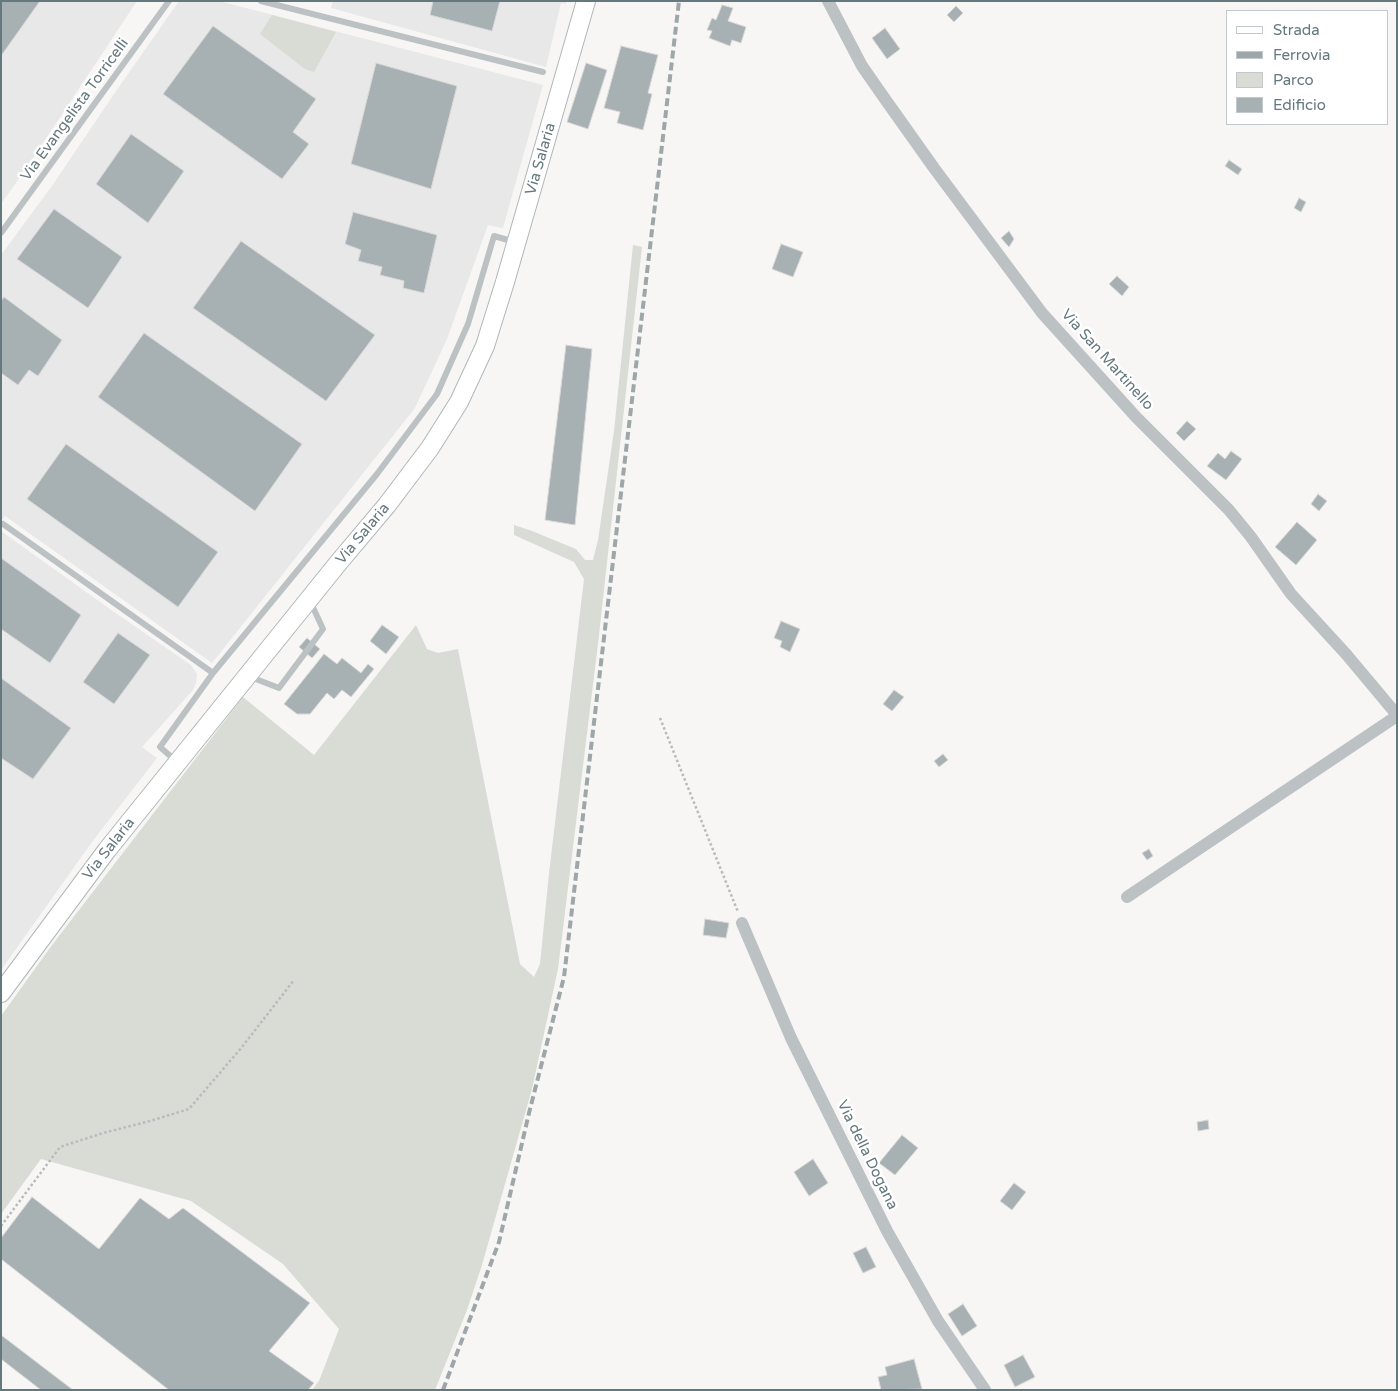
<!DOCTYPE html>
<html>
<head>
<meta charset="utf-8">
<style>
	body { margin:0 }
	#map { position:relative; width:1398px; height:1391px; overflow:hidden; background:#f7f6f4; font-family:"Varela Round",sans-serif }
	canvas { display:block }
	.frame { position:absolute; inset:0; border:2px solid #65787d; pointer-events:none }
	.legend { position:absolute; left:1226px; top:10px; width:162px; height:115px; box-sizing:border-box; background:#fff; border:1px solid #c1c9cb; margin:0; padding:6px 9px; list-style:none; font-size:15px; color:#65787d }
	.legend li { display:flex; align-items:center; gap:10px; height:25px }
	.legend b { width:25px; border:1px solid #c1c9cb }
</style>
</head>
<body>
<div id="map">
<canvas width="1398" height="1391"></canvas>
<div class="frame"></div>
<ul class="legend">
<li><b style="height:6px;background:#fff"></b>Strada</li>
<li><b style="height:6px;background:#9da6a9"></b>Ferrovia</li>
<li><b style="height:14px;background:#d8dcd4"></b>Parco</li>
<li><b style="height:14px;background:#a7b0b3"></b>Edificio</li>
</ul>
</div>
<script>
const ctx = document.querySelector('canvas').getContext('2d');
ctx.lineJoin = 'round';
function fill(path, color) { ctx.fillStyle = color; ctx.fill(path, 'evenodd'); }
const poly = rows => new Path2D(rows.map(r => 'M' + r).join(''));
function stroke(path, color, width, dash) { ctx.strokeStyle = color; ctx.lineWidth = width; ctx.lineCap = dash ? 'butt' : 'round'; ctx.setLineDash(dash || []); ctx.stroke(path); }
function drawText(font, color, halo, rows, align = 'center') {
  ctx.font = font + ' "Varela Round",sans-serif'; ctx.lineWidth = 5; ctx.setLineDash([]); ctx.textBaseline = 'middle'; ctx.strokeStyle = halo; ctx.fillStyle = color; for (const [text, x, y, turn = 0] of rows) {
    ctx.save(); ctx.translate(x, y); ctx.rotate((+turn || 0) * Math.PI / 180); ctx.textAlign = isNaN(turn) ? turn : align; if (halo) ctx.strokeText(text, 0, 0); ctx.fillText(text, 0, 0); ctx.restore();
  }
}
fill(poly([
	[1,1,137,1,23,173,1,204],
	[179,1,219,1,543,85,503,228,488,225,447,339,415,408,212,663,5,516,1,521,1,255,54,183,114,94],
	[333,1,566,1,566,4,561,3,546,67,331,8],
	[1,531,114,612,191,665,197,674,196,683,193,690,142,747,157,758,92,842,1,970]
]), '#e8e8e8');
fill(poly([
	[272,15,336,32,314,72,305,69,260,34],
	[633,245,642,247,598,644,558,969,532,1089,482,1265,467,1310,435,1390,312,1390,319,1381,339,1329,283,1264,191,1201,41,1159,1,1214,1,1016,52,945,243,697,314,755,416,625,427,649,438,653,458,649,520,964,534,977,540,964,549,873,584,579,574,562,514,535,514,525,532,531,576,549,585,560,593,560,598,540,614,431]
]), '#d8dcd4');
const building = poly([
	[1,1,40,1,1,56,1,1],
	[433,1,500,1,492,31,430,15,433,1],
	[722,5,733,8,728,21,746,27,741,43,732,40,730,46,709,38,712,31,707,30,712,18,716,20,722,5],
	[956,6,963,13,954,22,947,15,956,6],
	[213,26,316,99,293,132,309,144,282,179,163,94,213,26],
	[885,28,900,49,887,59,872,38,885,28],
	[621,46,658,55,648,93,652,94,643,130,617,123,620,112,604,108,621,46],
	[376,63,457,86,431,189,351,164,376,63],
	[586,63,607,70,588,129,567,122,586,63],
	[131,134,184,171,148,223,96,184,131,134],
	[1229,160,1242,169,1238,175,1225,166,1229,160],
	[1299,198,1306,202,1301,212,1294,208,1299,198],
	[54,209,122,257,88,308,17,259,54,209],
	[353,212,437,235,424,293,403,288,404,281,380,275,382,267,358,261,361,250,345,244,353,212],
	[1009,231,1014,239,1009,247,1001,238,1009,231],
	[241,241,375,335,326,401,193,308,241,241],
	[781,244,803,252,793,277,772,269,781,244],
	[1117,276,1129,287,1122,296,1109,284,1117,276],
	[4,297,62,340,38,376,29,370,18,385,1,373,1,301,4,297],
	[144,333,302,444,255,511,98,397,144,333],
	[566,345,592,349,575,525,545,520,566,345],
	[1187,421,1196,429,1184,441,1176,433,1187,421],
	[66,444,218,552,178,607,27,499,66,444],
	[1231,451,1242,459,1226,480,1207,466,1218,453,1225,459,1231,451],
	[1318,494,1327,501,1319,511,1311,504,1318,494],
	[1297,522,1317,540,1296,565,1275,547,1297,522],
	[1,558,81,615,50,663,1,629,1,558],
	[781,621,800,629,790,652,780,647,782,641,774,638,781,621],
	[382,625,399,637,386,654,370,641,382,625],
	[118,633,150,655,114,704,83,682,118,633],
	[307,638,320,649,312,658,299,647,307,638],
	[324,654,337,664,342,658,361,673,368,664,374,669,351,697,342,690,334,699,327,693,310,714,297,714,284,704,324,654],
	[1,678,71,728,33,779,1,758,1,678],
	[894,690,904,697,892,711,883,704,894,690],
	[943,754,948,760,939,767,934,761,943,754],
	[1149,849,1153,856,1147,860,1142,853,1149,849],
	[705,919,729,923,726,938,703,935,705,919],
	[1208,1120,1209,1129,1198,1131,1197,1122,1208,1120],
	[902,1135,918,1148,895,1175,879,1163,902,1135],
	[813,1159,828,1183,809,1196,794,1172,813,1159],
	[1014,1183,1026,1192,1012,1210,1000,1201,1014,1183],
	[32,1197,99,1249,140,1198,169,1219,183,1208,310,1303,269,1351,314,1383,308,1390,169,1390,1,1259,1,1238,32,1197],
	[866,1247,876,1267,863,1273,853,1253,866,1247],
	[963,1304,977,1326,962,1336,948,1314,963,1304],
	[1,1335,73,1390,41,1390,1,1359,1,1335],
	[1023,1355,1035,1377,1015,1387,1004,1365,1023,1355],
	[914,1359,922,1389,881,1390,878,1377,887,1375,885,1367,914,1359]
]);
fill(building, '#a7b0b3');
stroke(building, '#d9d8d7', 1);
const secondary = poly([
	[1,993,107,850,339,562,387,505,430,448,459,402,485,346,505,282,586,1]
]);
stroke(secondary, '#afb7b9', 20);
stroke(poly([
	[660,718,738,912],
	[1,1226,60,1147,103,1133,150,1121,189,1109,242,1047,294,980]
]), '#b7bbbd', 2.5, [2.5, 2.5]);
stroke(poly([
	[261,1,543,72],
	[1,233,169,1],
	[3,524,213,673],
	[248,676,279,688,323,629,310,601],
	[176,761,160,747,213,673,377,474,437,394,468,324,494,236,515,242]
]), '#bcc2c4', 6);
stroke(poly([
	[828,1,862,66,885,99,934,168,1042,313,1136,417,1229,510,1251,537,1291,594,1346,654,1397,715],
	[1127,897,1397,716],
	[742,923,791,1038,887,1231,938,1321,985,1390]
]), '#bcc2c4', 12);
stroke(secondary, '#fff', 18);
stroke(poly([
	[443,1390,499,1242,529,1113,564,977,679,1]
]), '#9da6a9', 4, [8, 4]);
drawText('15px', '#65787d', '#fff', [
	["Via Evangelista Torricelli",75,110,-54],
	["Via Salaria",541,159,-74],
	["Via San Martinello",1107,360,48],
	["Via Salaria",363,534,-50],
	["Via Salaria",109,849,-52],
	["Via della Dogana",867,1155,64]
]);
</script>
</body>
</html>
